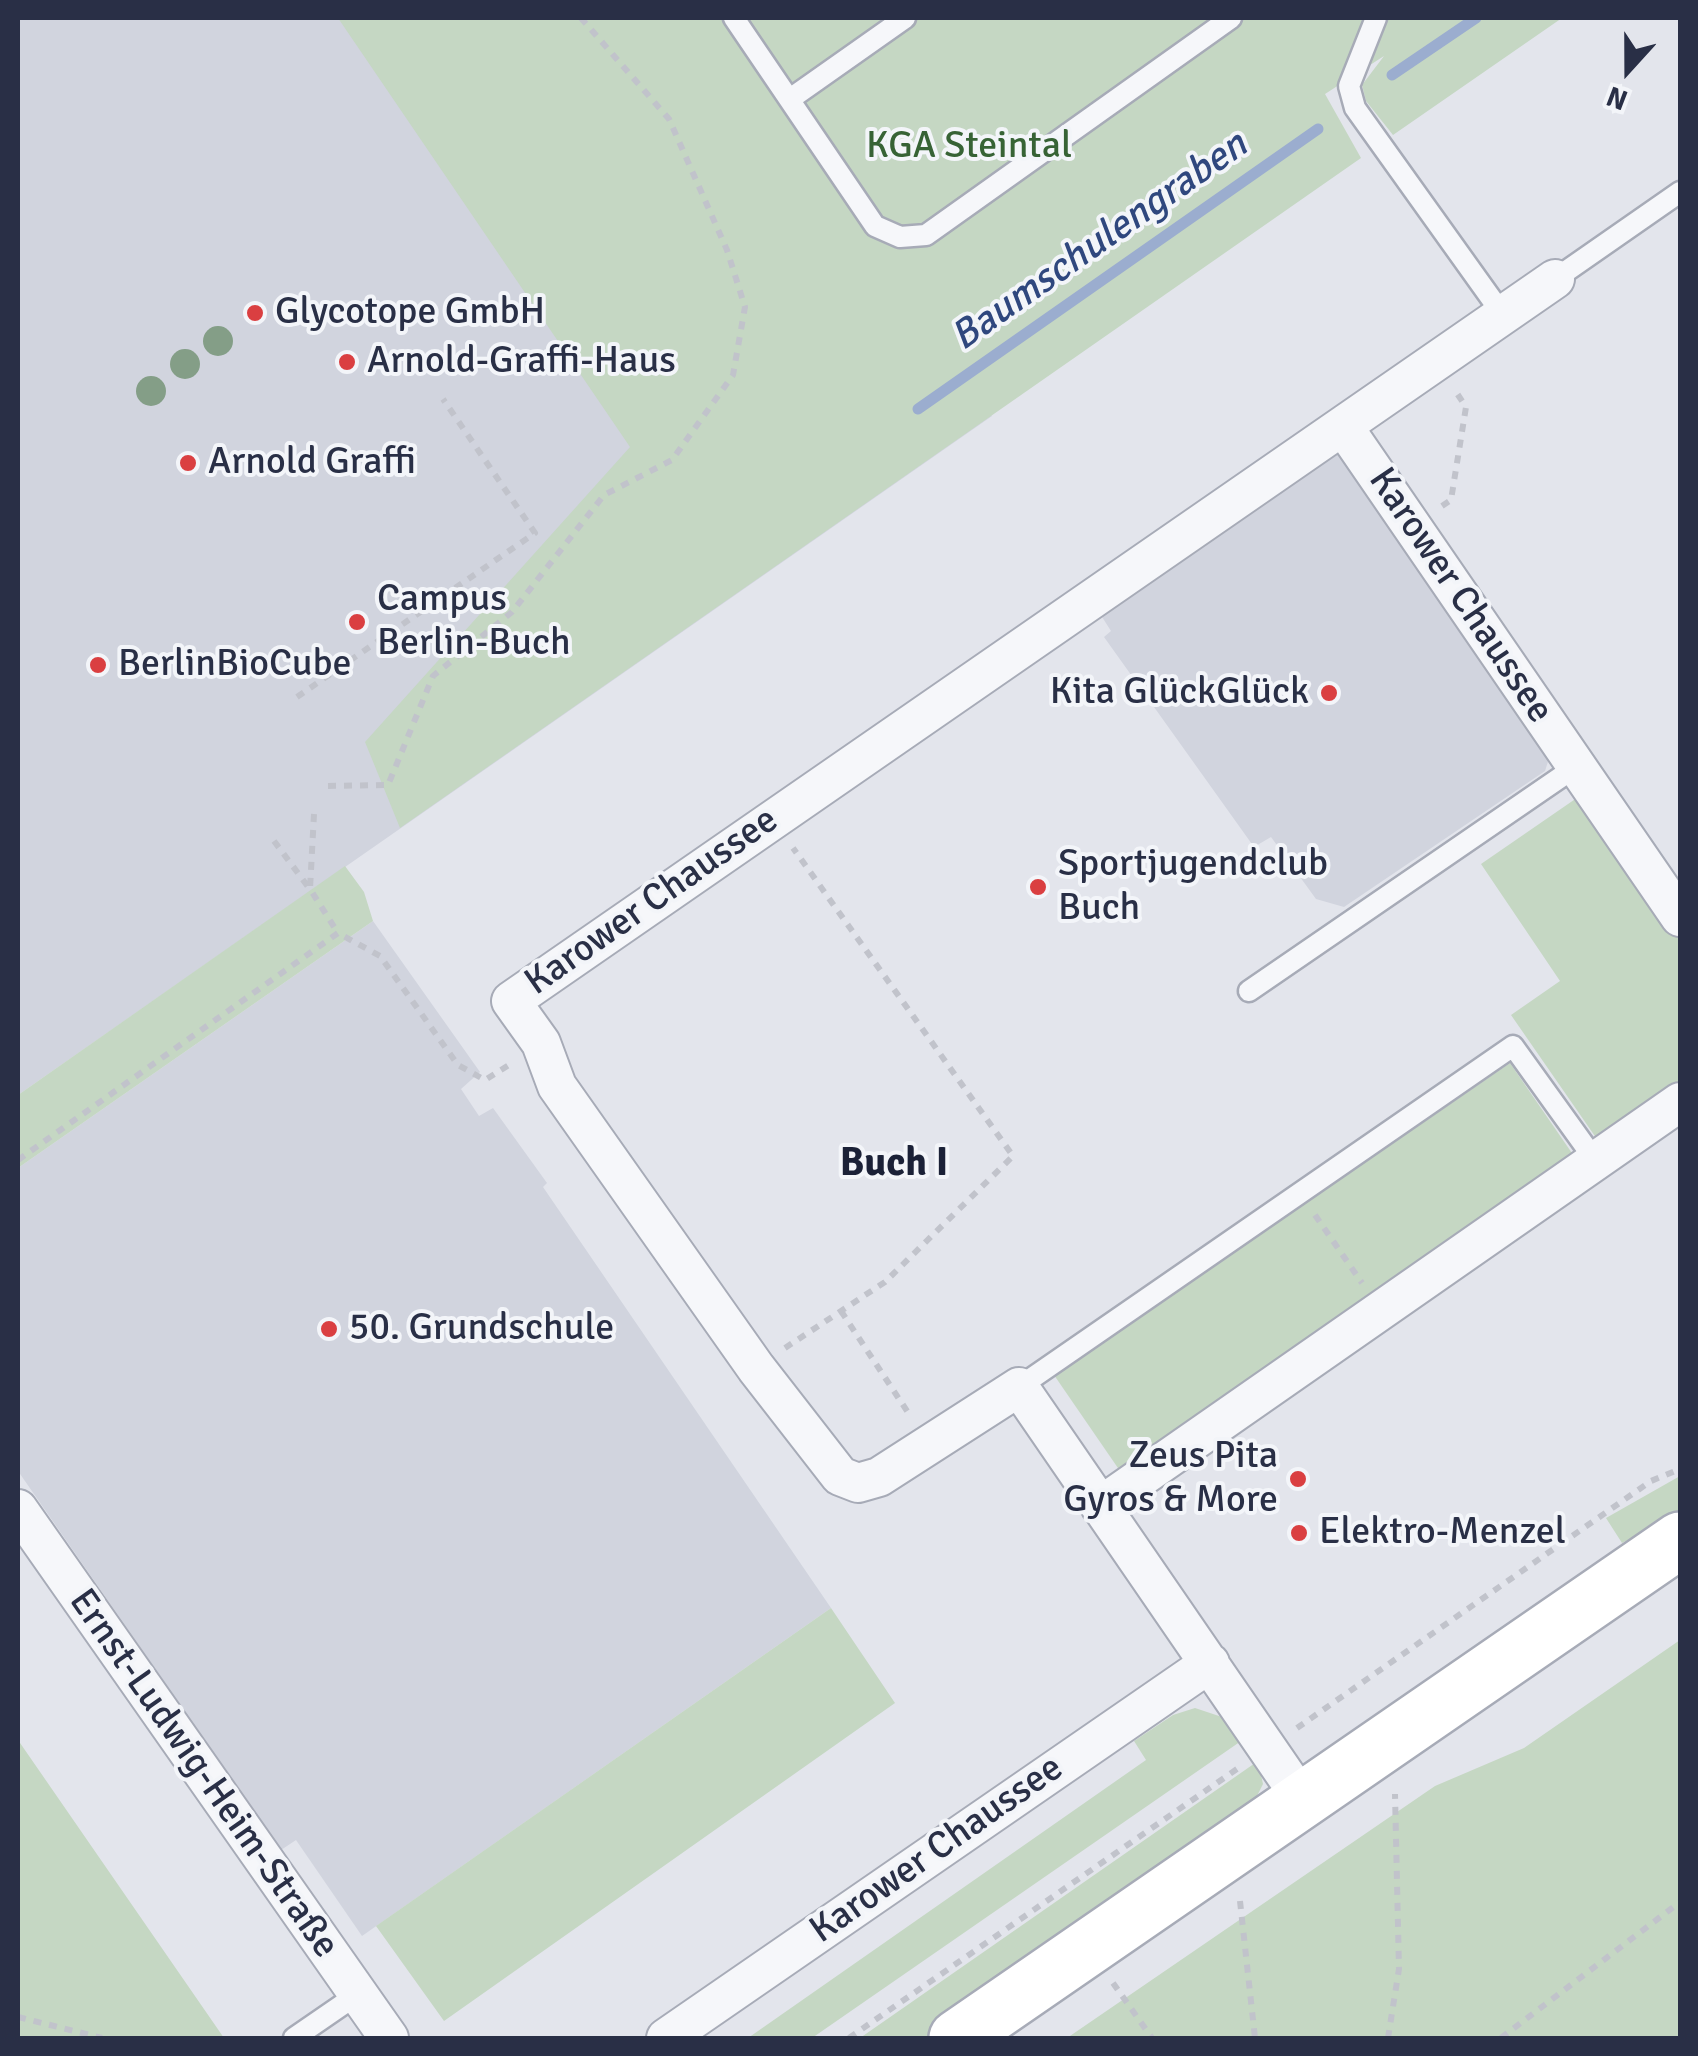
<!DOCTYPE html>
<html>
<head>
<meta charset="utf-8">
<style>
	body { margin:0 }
	#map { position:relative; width:1698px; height:2056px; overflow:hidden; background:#e3e5ec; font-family:Signika,sans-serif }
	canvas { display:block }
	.frame { position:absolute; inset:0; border:20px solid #292f46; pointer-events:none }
	.north { position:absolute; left:1578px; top:20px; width:100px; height:100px; -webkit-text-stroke:8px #f3f5f9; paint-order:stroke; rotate:201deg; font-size:28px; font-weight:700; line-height:40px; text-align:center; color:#292f46 }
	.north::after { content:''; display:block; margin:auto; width:35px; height:45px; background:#292f46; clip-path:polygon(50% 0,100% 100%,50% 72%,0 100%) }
</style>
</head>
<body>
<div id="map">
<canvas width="1698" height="2056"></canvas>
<div class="frame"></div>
<div class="north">N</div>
</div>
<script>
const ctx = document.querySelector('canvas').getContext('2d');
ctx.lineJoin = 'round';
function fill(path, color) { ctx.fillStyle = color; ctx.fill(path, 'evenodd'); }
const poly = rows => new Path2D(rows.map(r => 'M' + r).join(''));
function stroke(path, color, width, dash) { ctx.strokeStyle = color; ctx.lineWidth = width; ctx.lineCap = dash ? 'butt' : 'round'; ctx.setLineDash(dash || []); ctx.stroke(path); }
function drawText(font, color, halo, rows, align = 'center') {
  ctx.font = font + ' Signika,sans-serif'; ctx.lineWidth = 8; ctx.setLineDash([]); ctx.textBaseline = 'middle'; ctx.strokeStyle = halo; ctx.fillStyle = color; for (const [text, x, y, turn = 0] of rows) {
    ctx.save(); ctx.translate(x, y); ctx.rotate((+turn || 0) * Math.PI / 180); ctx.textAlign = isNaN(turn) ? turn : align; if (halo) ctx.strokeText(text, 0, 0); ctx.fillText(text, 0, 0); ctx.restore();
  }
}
fill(poly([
	[18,18,713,18,992,416,18,1095],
	[1326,451,1341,453,1552,749,1545,771,1344,907,1316,899,1271,837,1254,847,1104,637,1111,631,1097,609],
	[373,921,480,1072,461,1089,479,1116,493,1108,547,1183,543,1187,831,1608,362,1936,296,1840,281,1850,18,1471,18,1168]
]), '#d1d4de');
fill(poly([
	[338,18,1562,18,1393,135,1366,101,1362,85,1384,56,1325,94,1361,158,400,828,365,742,630,447],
	[1584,793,1680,934,1680,1085,1599,1142,1511,1015,1560,981,1481,864],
	[345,866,364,892,373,921,18,1168,18,1095],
	[1510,1063,1576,1159,1120,1471,1054,1375],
	[1680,1476,1680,1512,1622,1543,1606,1518],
	[831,1608,895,1703,444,2021,376,1926],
	[1680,1640,1680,2038,1067,2038,1435,1786,1524,1748],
	[1195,1708,1231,1720,1244,1739,812,2038,748,2038,1146,1760,1134,1741,1173,1715],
	[18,1740,224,2038,18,2038],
	[1258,1761,1263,1784,1248,1814,925,2038,860,2038]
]), '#c5d7c3');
stroke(poly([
	[1392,75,1476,18],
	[918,409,1318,129]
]), '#9badcf', 11);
const service = poly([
	[734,18,875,226,900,237,926,235,1231,18],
	[1376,18,1349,86,1355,108,1503,315],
	[790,99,905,18],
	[1555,279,1680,192],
	[1249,991,1577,766],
	[1019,1387,1513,1046,1595,1160],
	[294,2038,358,1994]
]);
const minor = poly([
	[1343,426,1680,917],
	[1100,1506,1680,1102],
	[18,1509,389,2038],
	[1302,1799,1019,1387,879,1477,858,1483,840,1476,756,1368,557,1086,541,1043,511,1001,1555,279],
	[666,2038,1210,1663]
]);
const secondary = poly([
	[957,2038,1680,1540]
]);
stroke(service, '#a7abb7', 25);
stroke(minor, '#a7abb7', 42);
stroke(secondary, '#a7abb7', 60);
stroke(poly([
	[1442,506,1451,500,1466,407,1456,392],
	[297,697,535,533,443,399],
	[328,786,388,785,433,676,512,612,604,495,672,460,733,375,745,307,727,250,669,119,581,18],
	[314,814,310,889,338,933],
	[274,841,309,888],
	[18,1160,338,933,380,956,458,1065,485,1080,512,1063],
	[1315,1215,1362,1283],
	[841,1311,909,1414],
	[785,1348,885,1282,1013,1156,793,848],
	[1297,1728,1651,1481,1680,1469],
	[1240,1901,1255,2038],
	[1113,1983,1152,2038],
	[18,2017,102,2038],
	[849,2038,1237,1769],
	[1388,2038,1399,1969,1395,1794],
	[1501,2038,1680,1902]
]), '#c1c3cb', 6, [8, 8]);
stroke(service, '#f6f7fa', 20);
stroke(minor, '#f6f7fa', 38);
stroke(secondary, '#fff', 55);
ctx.fillStyle = '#849e87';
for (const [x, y] of [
	[218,341],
	[185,364],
	[151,391]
]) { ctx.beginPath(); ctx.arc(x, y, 15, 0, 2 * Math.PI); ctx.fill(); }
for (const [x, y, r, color] of [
	[255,313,10,"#da3f41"],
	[347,362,10,"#da3f41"],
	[188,463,10,"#da3f41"],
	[357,622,10,"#da3f41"],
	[98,665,10,"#da3f41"],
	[1329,693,10,"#da3f41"],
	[1038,887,10,"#da3f41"],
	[329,1329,10,"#da3f41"],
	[1298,1479,10,"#da3f41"],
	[1299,1533,10,"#da3f41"]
]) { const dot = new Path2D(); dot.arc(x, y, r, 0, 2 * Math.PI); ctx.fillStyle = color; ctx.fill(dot); stroke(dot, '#f3f5f9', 4); }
drawText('38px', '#376335', '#f3f5f9', [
	["KGA Steintal",969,147]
]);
drawText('38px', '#292f46', '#f3f5f9', [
	["Glycotope GmbH",275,313],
	["Arnold-Graffi-Haus",367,362],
	["Arnold Graffi",208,463],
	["Campus",377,600],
	["Berlin-Buch",377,644],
	["BerlinBioCube",118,665],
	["Kita GlückGlück",1309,693,"right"],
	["Sportjugendclub",1058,865],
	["Buch",1058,909],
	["50. Grundschule",349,1329],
	["Zeus Pita",1278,1457,"right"],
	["Gyros & More",1278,1501,"right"],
	["Elektro-Menzel",1319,1533]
], 'left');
drawText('38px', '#292f46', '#f3f5f9', [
	["Karower Chaussee",1460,596,56],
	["Karower Chaussee",652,902,-35],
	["Ernst-Ludwig-Heim-Straße",203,1774,55],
	["Karower Chaussee",937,1850,-35]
]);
drawText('italic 40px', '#2f477e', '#f3f5f9', [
	["Baumschulengraben",1100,242,-35]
]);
drawText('bold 40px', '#1b2137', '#f3f5f9', [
	["Buch I",894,1164]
]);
</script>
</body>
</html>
